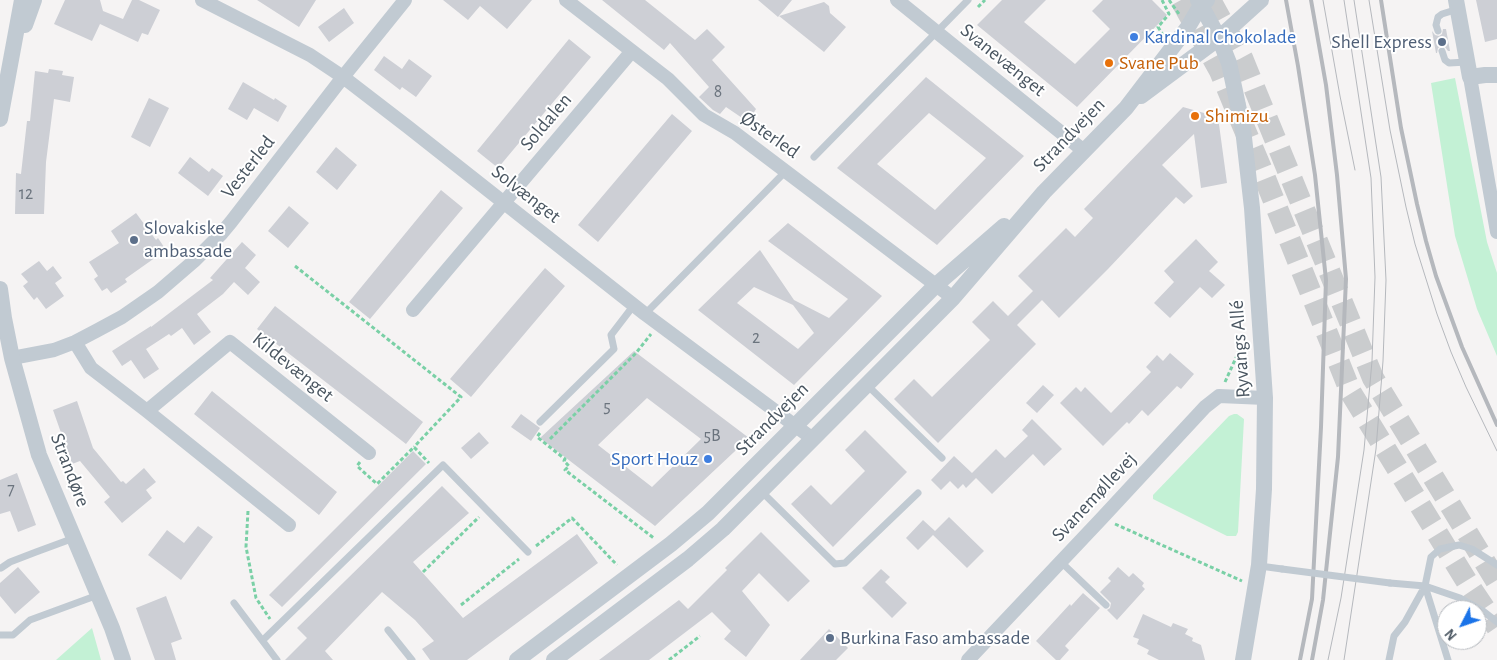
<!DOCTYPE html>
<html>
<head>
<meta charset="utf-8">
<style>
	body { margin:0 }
	#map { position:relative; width:1497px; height:660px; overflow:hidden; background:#f5f3f3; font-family:"Alegreya Sans",sans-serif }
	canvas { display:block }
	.north { position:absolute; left:1437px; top:600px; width:50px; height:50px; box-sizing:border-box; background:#fff; border:1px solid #b7bbc0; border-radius:50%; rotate:229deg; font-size:14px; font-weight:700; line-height:20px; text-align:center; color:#4a5661 }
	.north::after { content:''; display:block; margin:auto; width:18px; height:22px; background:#1a73e8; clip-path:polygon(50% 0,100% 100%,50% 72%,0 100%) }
</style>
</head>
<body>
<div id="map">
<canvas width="1497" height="660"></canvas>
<div class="north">N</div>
</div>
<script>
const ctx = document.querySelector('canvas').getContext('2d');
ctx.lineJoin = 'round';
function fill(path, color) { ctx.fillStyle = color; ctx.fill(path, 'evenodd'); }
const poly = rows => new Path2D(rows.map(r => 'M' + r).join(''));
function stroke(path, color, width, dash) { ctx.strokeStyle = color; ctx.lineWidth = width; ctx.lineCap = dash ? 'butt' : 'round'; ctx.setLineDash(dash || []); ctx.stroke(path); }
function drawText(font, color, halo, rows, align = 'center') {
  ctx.font = font + ' "Alegreya Sans",sans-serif'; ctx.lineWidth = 4; ctx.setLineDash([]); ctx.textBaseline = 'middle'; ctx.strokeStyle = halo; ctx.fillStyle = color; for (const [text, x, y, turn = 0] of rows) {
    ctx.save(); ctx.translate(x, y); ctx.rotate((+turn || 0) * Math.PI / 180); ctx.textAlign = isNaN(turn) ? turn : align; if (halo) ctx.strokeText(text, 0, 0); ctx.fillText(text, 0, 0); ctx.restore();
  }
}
fill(poly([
	[1455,78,1487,242,1497,273,1497,356,1477,309,1455,236,1431,83],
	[1234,414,1237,414,1244,419,1238,532,1236,536,1227,536,1153,499,1153,495,1229,416],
	[92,628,101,660,56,660]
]), '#c3f1d5');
fill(poly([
	[65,0,100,0,103,11,123,19,132,0,139,0,160,10,148,35,142,33,138,42,100,24,92,41,54,24],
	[257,0,316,0,299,27],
	[443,0,532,0,507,29,480,6,468,20],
	[602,0,645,0,695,40,707,29,725,47,712,60,756,109,748,122,726,107,720,114,713,110,699,97,709,87,670,43,664,50],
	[758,0,792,0,778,17],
	[1002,0,1046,0,1024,22,1075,64,1110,29,1092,11,1103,0,1152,0,1167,15,1077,107,977,25],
	[1476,0,1497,0,1497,39,1485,42],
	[824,2,829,6,830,13,846,27,824,52,779,16],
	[344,8,354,23,329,42,318,27],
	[1443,29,1446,29,1450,51,1448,51,1445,47,1441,46,1438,48,1437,53,1436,53,1432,31,1435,35,1439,36,1442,34],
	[569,39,591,57,498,168,477,151],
	[384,56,402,69,409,59,432,76,416,97,402,87,400,90,374,70],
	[49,69,63,71,62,75,74,77,70,102,54,99,46,162,44,214,15,214,16,173,21,174,27,121,30,121,35,71,48,73],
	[926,77,1024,156,937,245,837,168],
	[929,113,986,158,935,210,877,164],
	[243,82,274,100,275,98,287,106,278,122,254,108,247,120,228,109],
	[149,98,169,108,150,147,131,137],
	[1183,107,1218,117,1227,183,1201,188,1194,134,1162,165,1193,196,1184,204,1176,197,1108,269,1059,318,1042,300,1017,325,1036,344,938,443,894,399,914,379,932,397,990,340,972,322,993,301,1008,316,1033,291,1018,276,1066,228,1075,237,1093,218,1084,209],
	[672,114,692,131,598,242,578,225],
	[336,147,357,165,337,190,316,172],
	[190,157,209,172,212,168,223,176,208,196,178,173],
	[441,190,463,208,370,319,349,302],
	[289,206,309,223,288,248,268,231],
	[136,213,156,240,158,238,166,250,125,279,127,282,111,293,107,288,102,291,94,279,98,276,89,262,119,243,111,231],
	[788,223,882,296,794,385,698,310,760,250,794,300,829,318,848,299,768,241],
	[754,287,793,305,814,333,798,349,737,303],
	[1196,239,1218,262,1209,271,1225,285,1212,298,1200,287,1170,318,1154,303,1174,282,1164,271],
	[242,242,256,255,245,268,260,282,248,295,234,282,223,294,197,314,211,332,194,345,182,328,171,336,169,334,146,349,159,369,144,379,131,360,122,366,112,351,151,326,151,327,213,280,210,278],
	[39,261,47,271,53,266,62,278,55,283,64,296,46,309,37,297,34,300,23,286,28,282,21,274],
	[545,268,565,286,471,397,450,379],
	[275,306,423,422,406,444,257,329],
	[634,351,749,438,655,526,540,438],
	[647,398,701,439,652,487,598,445],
	[1170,353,1194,374,1181,389,1177,386,1148,416,1142,410,1129,424,1127,422,1103,446,1060,403,1076,387,1081,392,1085,387,1111,413,1151,372,1146,367,1157,355,1163,361],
	[1043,385,1054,395,1037,413,1026,403],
	[212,391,337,492,319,515,194,414],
	[77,401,93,448,121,482,123,481,126,484,144,468,156,482,146,490,152,498,122,523,104,502,110,497,80,461,72,464,53,410],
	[521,414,540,428,531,441,511,427],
	[1032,419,1062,449,1044,466,1033,454,992,494,976,478,966,488,963,484,958,489,950,481,941,490,931,480,954,456,972,473,996,449,1005,458,1028,436,1022,430],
	[865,430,907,472,833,547,791,504,811,485,831,505,865,471,845,450],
	[479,432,489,443,471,459,461,448],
	[413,451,426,464,282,607,269,595],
	[17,473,36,525,18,532,10,511,0,514,0,480],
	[442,486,469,513,413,562,463,618,577,534,598,563,467,660,430,660,422,649,434,641,415,620,382,592,325,651,333,660,285,660,307,638,297,628],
	[949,517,984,551,967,568,933,535,918,550,906,538,923,520,935,531],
	[198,526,213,537,181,580,148,555,167,530,184,543],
	[761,532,810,581,788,602,759,573,742,591,770,625,746,657,724,639,731,631,712,612,649,660,599,660,679,600,688,609,727,570,725,568],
	[18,567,40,592,15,614,0,596,0,583],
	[1118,567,1129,577,1133,573,1144,583,1142,586,1145,589,1117,620,1107,610,1110,608,1111,603,1100,592,1111,581,1108,578],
	[881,569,890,577,885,582,907,603,892,618,862,588],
	[1083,593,1100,608,1065,646,1069,650,1060,660,1056,660,1036,641,1070,604,1071,606],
	[166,596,182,639,171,643,176,660,155,660,136,608],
	[1143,614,1171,627,1173,623,1188,629,1185,634,1193,638,1192,641,1201,645,1205,660,1159,660,1147,654,1149,650,1137,644,1139,639,1133,637],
	[829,629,848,648,836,660,800,660]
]), '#cdcfd5');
stroke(poly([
	[1181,0,1220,71,1260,166,1351,393,1472,590,1497,627],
	[1210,0,1242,58,1373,378,1497,582]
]), '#caccce', 22, [22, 11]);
stroke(poly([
	[1162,0,1169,14,1158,27,1163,35],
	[1169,0,1179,14],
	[978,7,985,0],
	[295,266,461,397,414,447],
	[1225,382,1244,340],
	[540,433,537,437,565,459,564,461,569,466,565,470,655,539],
	[550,439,636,353,651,334],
	[360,462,357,466,377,484,414,447,429,463],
	[248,511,246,547,256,598,270,619],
	[1115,524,1242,581],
	[536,546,572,518,617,565],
	[423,572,479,517],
	[461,605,519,559],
	[669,660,700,636]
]), '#7ad0a6', 3, [4, 2.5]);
stroke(poly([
	[1438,31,1436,25,1438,17,1442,14,1458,9],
	[1442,51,1445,60,1449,63,1467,62],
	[814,157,968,0],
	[645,314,786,171],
	[867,385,942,458],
	[540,422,614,349,611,335,634,305],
	[761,491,835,564,845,563,918,493],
	[1061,562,1106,605],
	[1260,566,1282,569],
	[1,568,10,562,36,552,74,538],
	[1390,583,1425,586,1460,598,1483,611,1497,622],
	[1425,586,1448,660],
	[234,603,277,660],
	[388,630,412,660],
	[0,635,13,635,30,620,98,595],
	[263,640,443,465,528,552],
	[1389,660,1394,636,1405,622,1425,586,1431,557,1440,549,1459,545,1472,549,1497,565]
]), '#c1cad2', 7);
stroke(poly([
	[202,0,310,55,343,77,408,127,645,314,813,439],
	[566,0,668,79,704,115,735,133,953,298],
	[897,0,1084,151],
	[1470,77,1497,232],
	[413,310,632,51],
	[75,342,91,368,147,411,289,525],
	[12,358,54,350,75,342,96,331,122,317,158,292,194,261,221,234,231,222,343,77,405,0],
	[147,411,230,342,369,453],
	[968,660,1102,518,1205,407,1219,396,1265,398]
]), '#c1cad2', 14);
stroke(poly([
	[1198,0,1219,38,1229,63,1243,129,1252,208,1265,398,1264,489,1259,565,1243,660],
	[1456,0,1470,77,1485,75,1497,75],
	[25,25,34,0],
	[1141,96,1219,38,1261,0],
	[0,119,22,0],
	[0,289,4,318,12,358,39,455,112,628,123,660],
	[517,660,671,544,708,513,936,285,1004,226],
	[554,660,688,559,723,529,953,298,1044,192,1126,108,1188,27,1201,5,1207,0]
]), '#c1cad2', 16);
stroke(poly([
	[1323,0,1340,96,1355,170],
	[1369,0,1390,130,1406,207,1415,244,1437,314,1451,352,1466,387,1497,451],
	[1328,660,1341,598,1364,450,1372,361,1375,277,1371,178,1344,0],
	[1344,660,1376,449,1383,361,1386,280,1381,177,1354,0]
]), '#b5b8bd', 1);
stroke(poly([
	[1286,0,1298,66,1315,175,1326,280,1321,427,1312,599,1300,660],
	[1311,0,1326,85,1337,175,1346,279,1338,457,1323,600,1312,660],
	[1381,0,1401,128,1417,204,1426,241,1436,276,1462,347,1497,425]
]), '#b5b8bd', 4);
stroke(poly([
	[1282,569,1390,583]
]), '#c1cad2', 7);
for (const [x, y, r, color] of [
	[1134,37,5,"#3f7fe0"],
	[1442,42,5,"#5c6f8a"],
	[1109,63,5,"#e8710a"],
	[1195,116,5,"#e8710a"],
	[134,240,5,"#5c6f8a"],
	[708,459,5,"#3f7fe0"],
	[830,638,5,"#5c6f8a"]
]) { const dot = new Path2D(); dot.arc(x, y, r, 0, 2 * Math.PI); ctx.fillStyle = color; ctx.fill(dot); stroke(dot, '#fff', 2); }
drawText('18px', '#6b747e', null, [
	["8",718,92],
	["12",26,194],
	["2",756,338],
	["5",607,407],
	["5B",712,436],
	["7",11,490]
]);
drawText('20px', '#366cbe', '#fff', [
	["Kardinal Chokolade",1144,37],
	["Sport Houz",698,459,"right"]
], 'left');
drawText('20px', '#4e5e75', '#fff', [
	["Shell Express",1432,42,"right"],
	["Slovakiske",144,228],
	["ambassade",144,251],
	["Burkina Faso ambassade",840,638]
], 'left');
drawText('20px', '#4a5661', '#fff', [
	["Svanevænget",1003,60,39],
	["Soldalen",546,122,-50],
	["Østerled",770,135,35],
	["Strandvejen",1069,135,-46],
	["Vesterled",248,167,-52],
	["Solvænget",526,194,38],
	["Ryvangs Allé",1240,349,-94],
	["Kildevænget",293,367,39],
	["Strandvejen",772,419,-45],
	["Strandøre",70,470,69],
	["Svanemøllevej",1094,497,-47]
]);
drawText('20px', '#c56008', '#fff', [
	["Svane Pub",1119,63],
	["Shimizu",1205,116]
], 'left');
</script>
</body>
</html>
